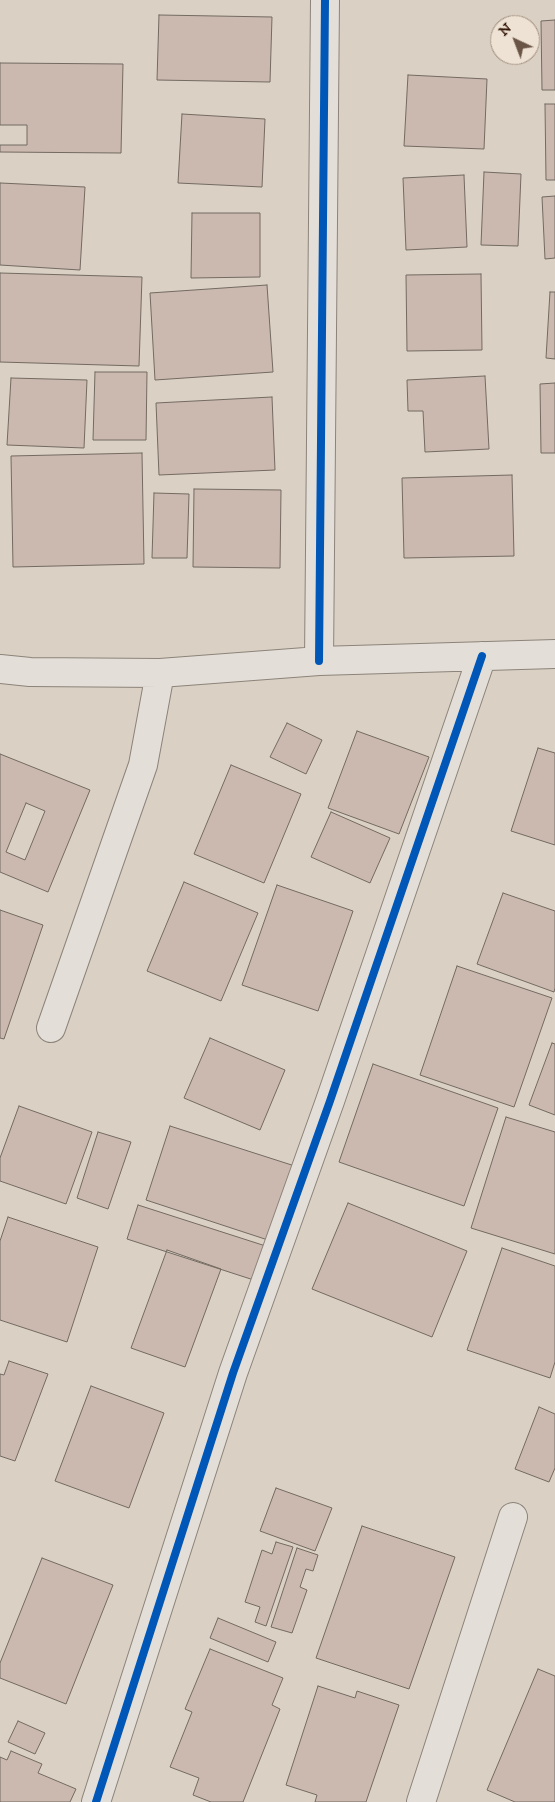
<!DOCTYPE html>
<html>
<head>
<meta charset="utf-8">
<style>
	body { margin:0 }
	#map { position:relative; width:555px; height:1802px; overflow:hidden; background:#dad1c4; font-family:"IM FELL DW Pica",serif }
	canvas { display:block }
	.north { position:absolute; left:490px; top:15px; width:50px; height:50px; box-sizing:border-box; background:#ede2d3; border:1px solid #a18e7f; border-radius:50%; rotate:317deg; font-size:14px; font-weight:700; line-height:20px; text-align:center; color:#2e1000 }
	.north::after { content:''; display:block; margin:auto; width:18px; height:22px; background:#6a5445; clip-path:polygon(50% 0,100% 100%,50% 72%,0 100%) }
</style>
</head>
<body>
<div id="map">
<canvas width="555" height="1802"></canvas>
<div class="north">N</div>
</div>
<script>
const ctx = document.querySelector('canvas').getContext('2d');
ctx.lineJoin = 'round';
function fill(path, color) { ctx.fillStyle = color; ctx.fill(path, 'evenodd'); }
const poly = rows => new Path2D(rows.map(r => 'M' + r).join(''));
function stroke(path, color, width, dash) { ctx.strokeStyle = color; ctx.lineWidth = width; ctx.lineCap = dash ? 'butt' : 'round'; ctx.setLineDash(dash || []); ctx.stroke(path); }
const building = poly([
	[159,15,272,17,270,82,157,80,159,15],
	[555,20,555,90,542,90,541,21,555,20],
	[0,63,123,64,121,153,0,152,0,145,27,145,27,125,0,125,0,63],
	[408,75,487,79,484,149,404,146,408,75],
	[545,104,555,104,555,180,546,180,545,104],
	[182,114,265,119,262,187,178,183,182,114],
	[484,172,521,174,518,246,481,245,484,172],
	[464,175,467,247,406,250,403,178,464,175],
	[0,183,85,187,80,270,0,265,0,183],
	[555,196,555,258,545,259,542,197,555,196],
	[192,213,260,213,260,277,191,278,192,213],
	[0,273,142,277,139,366,0,362,0,273],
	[481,274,482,350,407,351,406,275,481,274],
	[267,285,273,372,155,380,150,293,267,285],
	[550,292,555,292,555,359,546,358,550,292],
	[95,372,147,372,146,440,93,440,95,372],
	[485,376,489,449,425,452,423,411,408,411,407,380,485,376],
	[11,378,87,380,84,448,7,445,11,378],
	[555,383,555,453,541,453,540,384,555,383],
	[272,397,275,470,159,475,156,403,272,397],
	[142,453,144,564,13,567,11,456,142,453],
	[512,475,514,556,404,558,402,478,512,475],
	[194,489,281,490,280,568,193,567,194,489],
	[154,493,189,494,187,558,152,558,154,493],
	[287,723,322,740,306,774,270,757,287,723],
	[357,731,429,757,399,834,328,808,357,731],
	[538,748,555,753,555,845,511,831,538,748],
	[0,754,90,790,48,892,0,872,0,754],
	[26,803,45,811,25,860,6,852,26,803],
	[231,765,301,794,264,883,194,854,231,765],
	[331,812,390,838,370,883,311,857,331,812],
	[184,882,258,913,221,1001,147,971,184,882],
	[277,885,353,911,318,1011,242,985,277,885],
	[503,893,555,911,555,988,554,992,477,964,503,893],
	[0,910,43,925,4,1039,0,1038,0,910],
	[457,966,552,998,514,1107,420,1075,457,966],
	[210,1038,285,1070,260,1130,184,1098,210,1038],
	[552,1043,555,1044,555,1115,529,1105,552,1043],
	[373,1064,498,1108,464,1206,339,1162,373,1064],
	[19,1106,92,1132,66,1204,0,1181,0,1158,19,1106],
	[506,1117,555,1132,555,1254,471,1228,506,1117],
	[170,1126,301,1168,277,1243,146,1200,170,1126],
	[98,1132,131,1142,108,1209,77,1198,98,1132],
	[348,1203,467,1251,432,1337,312,1289,348,1203],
	[138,1205,275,1249,263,1283,127,1239,138,1205],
	[8,1217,98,1247,67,1342,0,1320,0,1241,8,1217],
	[502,1248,555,1266,555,1362,550,1378,467,1350,502,1248],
	[167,1250,221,1269,185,1367,131,1348,167,1250],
	[9,1361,48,1374,15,1461,0,1456,0,1374,4,1375,9,1361],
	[91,1386,164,1413,129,1508,55,1481,91,1386],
	[539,1407,555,1414,555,1468,549,1482,515,1469,539,1407],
	[276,1488,332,1508,315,1551,260,1531,276,1488],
	[362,1526,455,1557,409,1689,316,1658,362,1526],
	[276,1542,293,1547,266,1626,255,1622,260,1607,245,1602,262,1550,272,1554,276,1542],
	[297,1548,318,1555,313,1571,306,1569,300,1587,307,1590,292,1633,271,1627,297,1548],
	[42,1558,113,1585,66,1704,0,1678,0,1663,42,1558],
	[218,1618,276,1642,268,1662,210,1638,218,1618],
	[210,1649,283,1678,272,1705,280,1709,243,1802,211,1802,193,1795,199,1778,170,1767,192,1712,185,1709,210,1649],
	[538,1669,555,1676,555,1802,515,1802,487,1790,538,1669],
	[318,1686,355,1698,357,1691,399,1705,366,1802,315,1802,317,1795,286,1785,318,1686],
	[18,1721,45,1733,35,1754,8,1742,18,1721],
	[11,1751,42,1764,38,1773,76,1789,70,1802,0,1802,0,1757,7,1760,11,1751]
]);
fill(building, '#cbb9b0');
stroke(building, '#736a60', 1);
const minor = poly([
	[319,661,325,0],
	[0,669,30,672,160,673,319,661,555,654],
	[51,1028,143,765,160,673],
	[96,1802,233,1373,330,1101,482,656],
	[421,1802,513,1517]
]);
stroke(minor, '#8c837a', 30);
stroke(minor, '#e3dfd8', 28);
stroke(poly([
	[319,661,325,0],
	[96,1802,233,1373,330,1101,482,656]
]), '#0057b8', 8);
</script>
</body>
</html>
